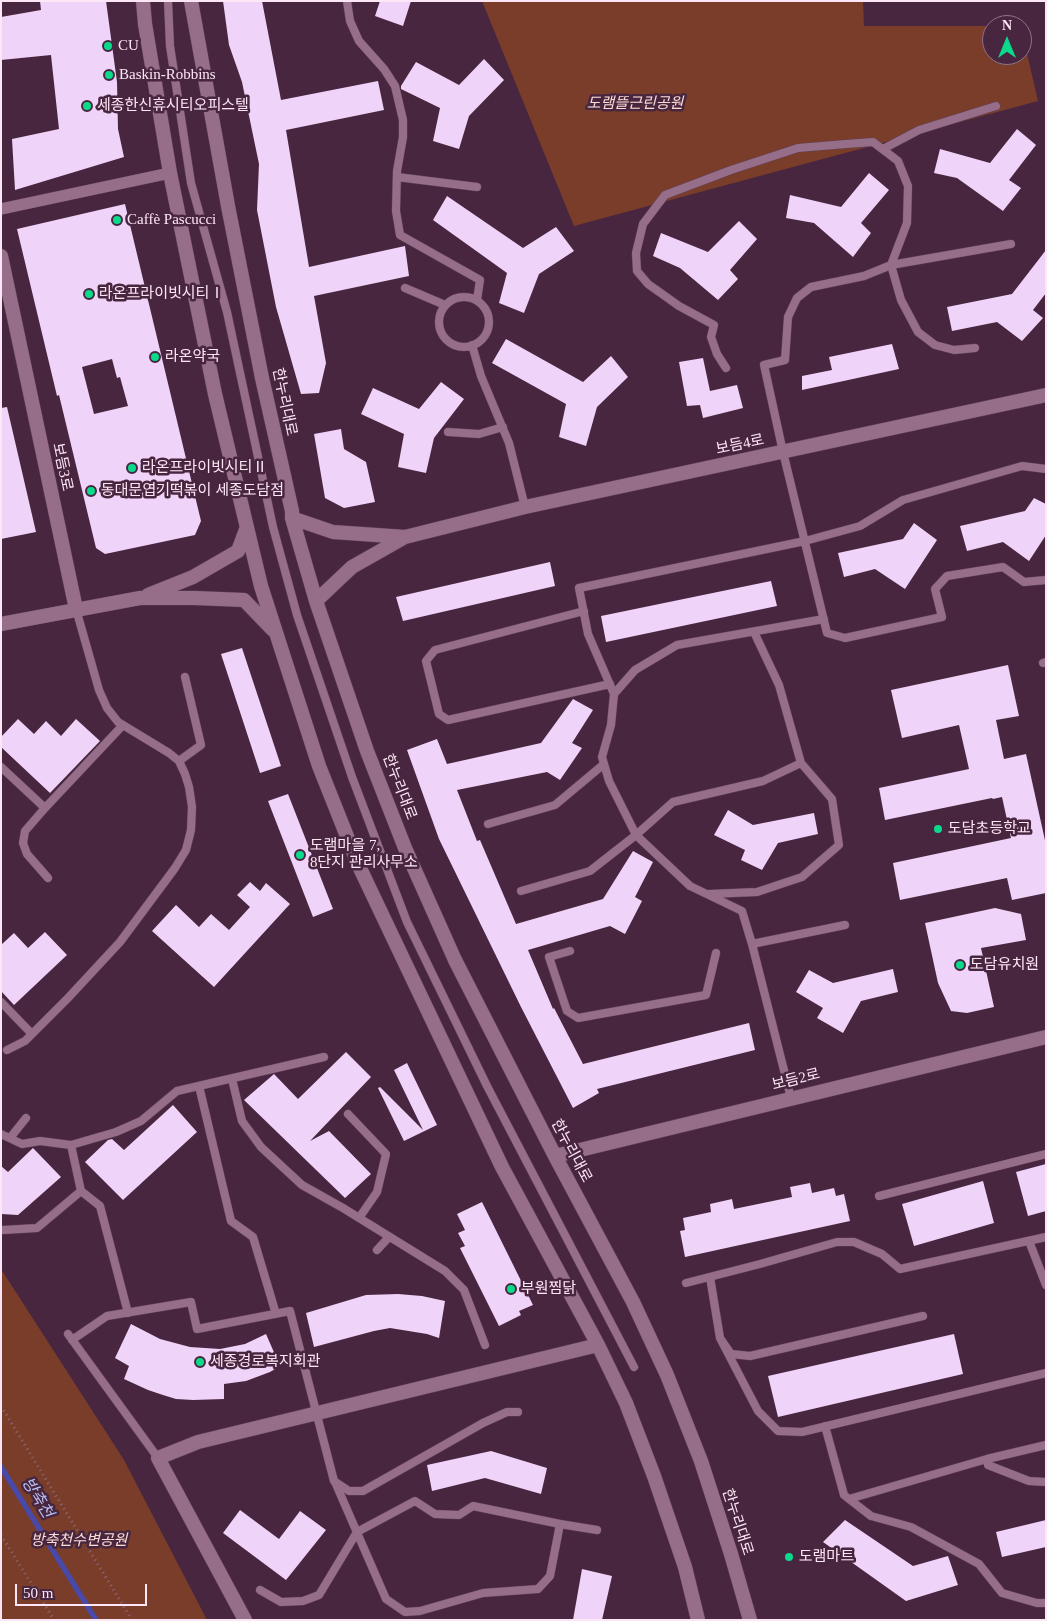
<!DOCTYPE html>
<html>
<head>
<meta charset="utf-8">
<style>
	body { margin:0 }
	#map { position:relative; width:1047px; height:1621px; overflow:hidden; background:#48263f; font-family:"Times New Roman",serif }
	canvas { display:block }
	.frame { position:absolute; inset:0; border:2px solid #fde6f5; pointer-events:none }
	.north { position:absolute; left:982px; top:15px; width:50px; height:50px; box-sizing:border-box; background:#48263f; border:1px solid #907388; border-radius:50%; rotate:0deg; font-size:14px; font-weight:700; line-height:20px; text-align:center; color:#fde6f5 }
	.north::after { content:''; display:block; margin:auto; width:18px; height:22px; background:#0bd98b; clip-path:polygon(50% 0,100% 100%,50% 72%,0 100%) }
	.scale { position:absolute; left:15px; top:1584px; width:132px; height:22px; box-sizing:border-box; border:2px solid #fde6f5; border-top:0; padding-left:6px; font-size:15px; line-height:18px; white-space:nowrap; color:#fde6f5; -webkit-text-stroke:4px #48263f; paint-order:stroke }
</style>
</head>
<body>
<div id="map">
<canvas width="1047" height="1621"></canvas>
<div class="frame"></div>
<div class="north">N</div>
<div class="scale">50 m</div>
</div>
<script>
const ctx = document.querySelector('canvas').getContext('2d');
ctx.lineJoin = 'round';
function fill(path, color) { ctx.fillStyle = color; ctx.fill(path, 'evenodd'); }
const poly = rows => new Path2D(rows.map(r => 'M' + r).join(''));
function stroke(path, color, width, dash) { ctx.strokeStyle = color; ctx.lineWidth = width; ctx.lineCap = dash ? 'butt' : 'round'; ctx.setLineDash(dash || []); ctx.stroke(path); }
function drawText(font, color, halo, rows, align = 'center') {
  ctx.font = font + ' "Times New Roman","Noto Sans KR",serif'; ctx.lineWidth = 5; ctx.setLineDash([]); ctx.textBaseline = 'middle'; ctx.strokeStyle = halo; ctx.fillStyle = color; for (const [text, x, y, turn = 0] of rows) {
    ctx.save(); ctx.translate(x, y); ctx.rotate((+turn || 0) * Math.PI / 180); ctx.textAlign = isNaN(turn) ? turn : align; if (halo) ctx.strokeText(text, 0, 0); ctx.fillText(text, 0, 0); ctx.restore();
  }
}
fill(poly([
	[482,1,863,1,864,26,992,26,992,55,1022,55,1022,32,1038,101,574,226],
	[1,1269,124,1460,207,1620,1,1620]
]), '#7a3d2a');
stroke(poly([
	[1,1467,96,1620]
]), '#4849a8', 5.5);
fill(poly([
	[40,1,106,1,117,82,118,129,124,157,15,190,12,139,59,129,51,55,1,60,1,17,41,10],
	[223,1,262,1,281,100,378,81,384,110,286,130,309,267,405,246,409,276,314,296,326,363,319,393,301,394,276,307,257,210,259,164,242,82,229,45],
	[380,1,411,1,403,26,375,16],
	[484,59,504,80,469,116,459,149,433,141,440,108,401,89,401,86,416,62,459,85],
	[1017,129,1036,145,1009,180,1021,188,1003,211,957,178,934,173,940,149,990,163],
	[869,173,889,190,861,223,871,233,853,257,814,223,786,218,790,195,841,207],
	[447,196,523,248,556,227,574,251,539,274,524,313,499,303,507,273,433,220],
	[125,204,201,521,195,535,105,554,96,548,59,395,57,396,17,229],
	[112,359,117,378,120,377,128,406,94,414,82,367],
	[739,221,757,239,730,270,738,279,718,300,680,268,653,256,661,233,708,252],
	[1046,250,1046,293,1033,310,1043,318,1022,341,997,322,952,331,947,307,1012,294],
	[506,339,583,382,611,356,628,377,597,407,586,446,559,437,566,404,492,363],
	[892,344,899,369,802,390,802,376,832,370,829,357],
	[703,358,710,391,737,385,743,408,703,418,700,405,687,406,679,362],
	[441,382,464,399,434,438,426,473,398,467,404,434,361,414,373,388,419,409],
	[7,407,36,532,1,539,1,408],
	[341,429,344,449,366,462,375,502,344,508,325,498,314,434],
	[1034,498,1046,504,1046,535,1029,561,1003,542,967,551,960,526,1025,511],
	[914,523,937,540,905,589,875,569,844,577,838,553,903,539],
	[550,562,555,586,403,621,396,597],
	[771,581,777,606,606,642,601,616],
	[242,648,281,766,260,773,221,654],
	[1008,665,1019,716,996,720,1004,759,1026,754,1046,845,1046,893,1012,900,1007,878,900,900,893,863,1011,838,1002,797,993,799,992,798,885,820,879,788,969,769,959,725,902,738,891,690],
	[573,699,593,710,572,743,582,748,560,780,547,772,457,790,477,841,480,840,516,924,603,899,633,851,653,862,635,897,642,901,625,934,610,926,528,950,553,1009,554,1008,583,1064,749,1023,755,1050,597,1089,599,1093,573,1108,521,1007,439,839,407,750,437,739,447,764,541,743],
	[18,719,34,734,46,721,61,736,76,719,100,741,50,793,1,747,1,737],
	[288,794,333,909,313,917,268,801],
	[728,810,753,825,814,813,818,834,778,843,762,870,741,860,745,850,714,835],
	[250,882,260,891,266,883,290,904,214,987,152,931,176,905,199,927,211,914,229,930,250,907,237,895],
	[995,908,1021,914,1026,940,981,948,994,1007,967,1013,951,1011,938,983,925,923],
	[45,932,67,955,14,1005,1,991,1,945,14,933,28,948],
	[893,969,898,992,861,1001,843,1033,817,1018,823,1008,796,992,809,970,833,983],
	[346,1052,371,1077,310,1141,329,1131,371,1174,345,1198,244,1100,274,1074,298,1099],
	[407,1063,437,1125,404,1141,378,1088,380,1087,423,1130,394,1070],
	[173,1105,197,1132,123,1200,85,1162,108,1140,112,1139,124,1150],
	[33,1148,61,1177,18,1215,1,1214,1,1166,8,1172],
	[1046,1164,1046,1211,1028,1216,1016,1172],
	[983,1181,994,1223,914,1246,902,1204],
	[810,1183,812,1193,834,1188,836,1196,844,1194,850,1221,685,1257,680,1231,685,1230,683,1218,711,1212,710,1204,732,1199,734,1209,792,1197,790,1187],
	[482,1202,533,1305,519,1311,521,1315,499,1326,460,1248,465,1246,458,1233,465,1230,457,1214],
	[398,1294,422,1296,445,1301,439,1338,427,1334,390,1328,374,1331,314,1347,306,1313,366,1295],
	[131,1324,160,1339,190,1347,220,1349,245,1344,266,1334,280,1366,270,1372,246,1381,224,1384,224,1399,193,1400,176,1399,163,1395,148,1390,124,1379,129,1366,115,1358],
	[954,1334,963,1374,778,1417,768,1376],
	[491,1451,547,1468,541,1494,485,1478,432,1491,427,1465],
	[240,1510,279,1539,300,1511,326,1530,286,1580,223,1533],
	[845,1520,913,1566,948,1556,958,1585,906,1601,823,1542],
	[1046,1520,1046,1547,1002,1557,996,1532],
	[582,1569,612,1576,602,1620,573,1620]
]), '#f0d3f9');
const service = poly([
	[168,1,170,46,191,183,227,312,273,527,297,615,352,777,407,922,487,1086,634,1367],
	[347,1,350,21,359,41,384,69,395,86,403,120,403,137,397,171,396,211,400,235,480,280,477,300],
	[883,149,919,130,996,106],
	[397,177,477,187],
	[1011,244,891,265,864,276,811,287,797,298,788,317,785,360,764,365,783,452,827,633,845,638,942,617,935,589,947,576,1003,567,1024,582,1046,580],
	[405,288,445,305],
	'439 322a25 25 0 1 1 50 0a25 25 0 1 1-50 0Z',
	[472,345,481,376,509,443,525,507],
	[726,368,717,354,711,337,714,325,679,306,648,284,637,271,636,253,643,224,665,195,731,170,798,148,846,144,873,142,898,161,908,186,907,223,891,265,901,300,918,332,935,345,954,350,975,348],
	[448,432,479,434,503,427],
	[584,611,435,650,426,661,439,714,448,720,610,684],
	[1043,663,1046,662],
	[614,694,635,670,677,645,824,619],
	[179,761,201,745,185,677],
	[1,767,45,808,123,725],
	[45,808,25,831,23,843,27,854,48,878],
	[488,824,555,805,604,764],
	[521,891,590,871,636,835,673,802,763,781,801,763],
	[709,894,757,892,802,877,839,845,832,799,801,763,779,685,754,632],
	[752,944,845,925],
	[570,951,549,957,567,1011,578,1018,706,995,716,953],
	[1,1002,32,1034],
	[7,1050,25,1041,68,998,120,942,175,868,186,850,191,830,192,807,189,787,185,774,179,761,169,753,118,722,107,708,99,690,76,609],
	[232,1079,242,1121,261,1147,302,1185,343,1208,445,1271,464,1290,485,1345],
	[199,1086,231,1221,253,1237,276,1314],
	[791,1098,752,944,742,911,690,886,636,835,609,781,602,757,611,725,614,694,588,634,579,588,805,541,860,526,903,500,1022,466,1046,469],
	[348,1114,386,1154,377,1192,359,1218],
	[1,1134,22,1144,40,1141,71,1145,116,1132,141,1121,177,1091,324,1057],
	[10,1138,26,1118],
	[71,1145,81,1191,100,1206,128,1313],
	[879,1196,1046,1154],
	[3,1230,37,1228,81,1191],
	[1029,1241,1046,1285],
	[377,1250,389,1237],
	[710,1277,720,1338,731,1354,750,1356,923,1316],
	[686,1283,760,1264,837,1242,854,1242,882,1254,900,1269,1046,1237],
	[68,1334,158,1458],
	[720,1338,758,1411,778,1431,802,1432,1046,1373],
	[72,1340,107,1316,191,1302,197,1329,290,1311,334,1481,349,1491,363,1491,483,1423,507,1412,518,1412],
	[825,1426,844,1495,849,1499,871,1516,911,1527,979,1564,1002,1593,1037,1603,1046,1603],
	[987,1459,988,1465,1029,1481,1046,1482],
	[335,1482,386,1599,405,1612,420,1611,483,1593,538,1589,550,1576,560,1524],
	[849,1499,987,1459,1046,1445],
	[260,1590,281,1602,303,1601,319,1595,357,1532,415,1501,435,1514,459,1515,473,1506,560,1524,597,1530]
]);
const pedestrian = poly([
	[1,209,170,173]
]);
const minor = poly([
	[1,256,76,609]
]);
const tertiary = poly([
	[143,1,145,24,170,173,215,394,261,586,319,766,358,864,502,1167,598,1345,626,1403,654,1476,685,1567,698,1620],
	[191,1,228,206,262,378,292,511,292,518,316,601,367,751,405,848,455,960,555,1156,633,1302,667,1375,701,1461,731,1554,750,1620],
	[292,518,333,532,405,537],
	[148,595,193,577,238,551,247,527],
	[316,601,352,567,405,537,525,507,1046,395],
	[1,624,140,598,195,598,244,600,273,630],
	[555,1156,1046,1037],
	[245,1620,158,1458,198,1442,598,1345]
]);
stroke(service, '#5f4257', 9);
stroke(pedestrian, '#5f4257', 12);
stroke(minor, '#5f4257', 15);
stroke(tertiary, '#5f4257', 15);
stroke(poly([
	[1,1406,132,1620],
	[1,1535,54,1620]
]), '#896b80', 3, [1, 4]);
stroke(service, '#966e8a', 8);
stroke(pedestrian, '#966e8a', 11);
stroke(minor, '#966e8a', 14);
stroke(tertiary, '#966e8a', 14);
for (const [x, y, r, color] of [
	[108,46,5,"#0bd98b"],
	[109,75,5,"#0bd98b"],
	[87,106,5,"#0bd98b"],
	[117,220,5,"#0bd98b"],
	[89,294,5,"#0bd98b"],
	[155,357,5,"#0bd98b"],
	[132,468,5,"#0bd98b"],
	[91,491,5,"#0bd98b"],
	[938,829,5,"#0bd98b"],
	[300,855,5,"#0bd98b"],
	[960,965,5,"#0bd98b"],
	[511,1289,5,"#0bd98b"],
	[200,1362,5,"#0bd98b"],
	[789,1557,5,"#0bd98b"]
]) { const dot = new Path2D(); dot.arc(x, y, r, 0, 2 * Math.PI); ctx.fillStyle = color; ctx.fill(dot); stroke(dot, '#48263f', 2); }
drawText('15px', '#fde6f5', '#48263f', [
	["CU",118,46],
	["Baskin-Robbins",119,75],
	["세종한신휴시티오피스텔",97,106],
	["Caffè Pascucci",127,220],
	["라온프라이빗시티Ⅰ",99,294],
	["라온약국",165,357],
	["라온프라이빗시티Ⅱ",142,468],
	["동대문엽기떡볶이 세종도담점",101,491],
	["도담초등학교",948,829],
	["도램마을 7,",310,846],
	["8단지 관리사무소",310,863],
	["도담유치원",970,965],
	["부원찜닭",521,1289],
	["세종경로복지회관",210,1362],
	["도램마트",799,1557]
], 'left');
drawText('italic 15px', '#fadcd3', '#48263f', [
	["도램뜰근린공원",635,104],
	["방축천수변공원",79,1541]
]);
drawText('15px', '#fde6f5', '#48263f', [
	["한누리대로",284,402,78],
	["보듬4로",740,445,-12],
	["보듬3로",62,467,78],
	["한누리대로",399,787,69],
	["보듬2로",796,1080,-14],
	["한누리대로",571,1151,62],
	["한누리대로",737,1522,72]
]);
drawText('italic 16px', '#b7bef1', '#48263f', [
	["방축천",37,1498,58]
]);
</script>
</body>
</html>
